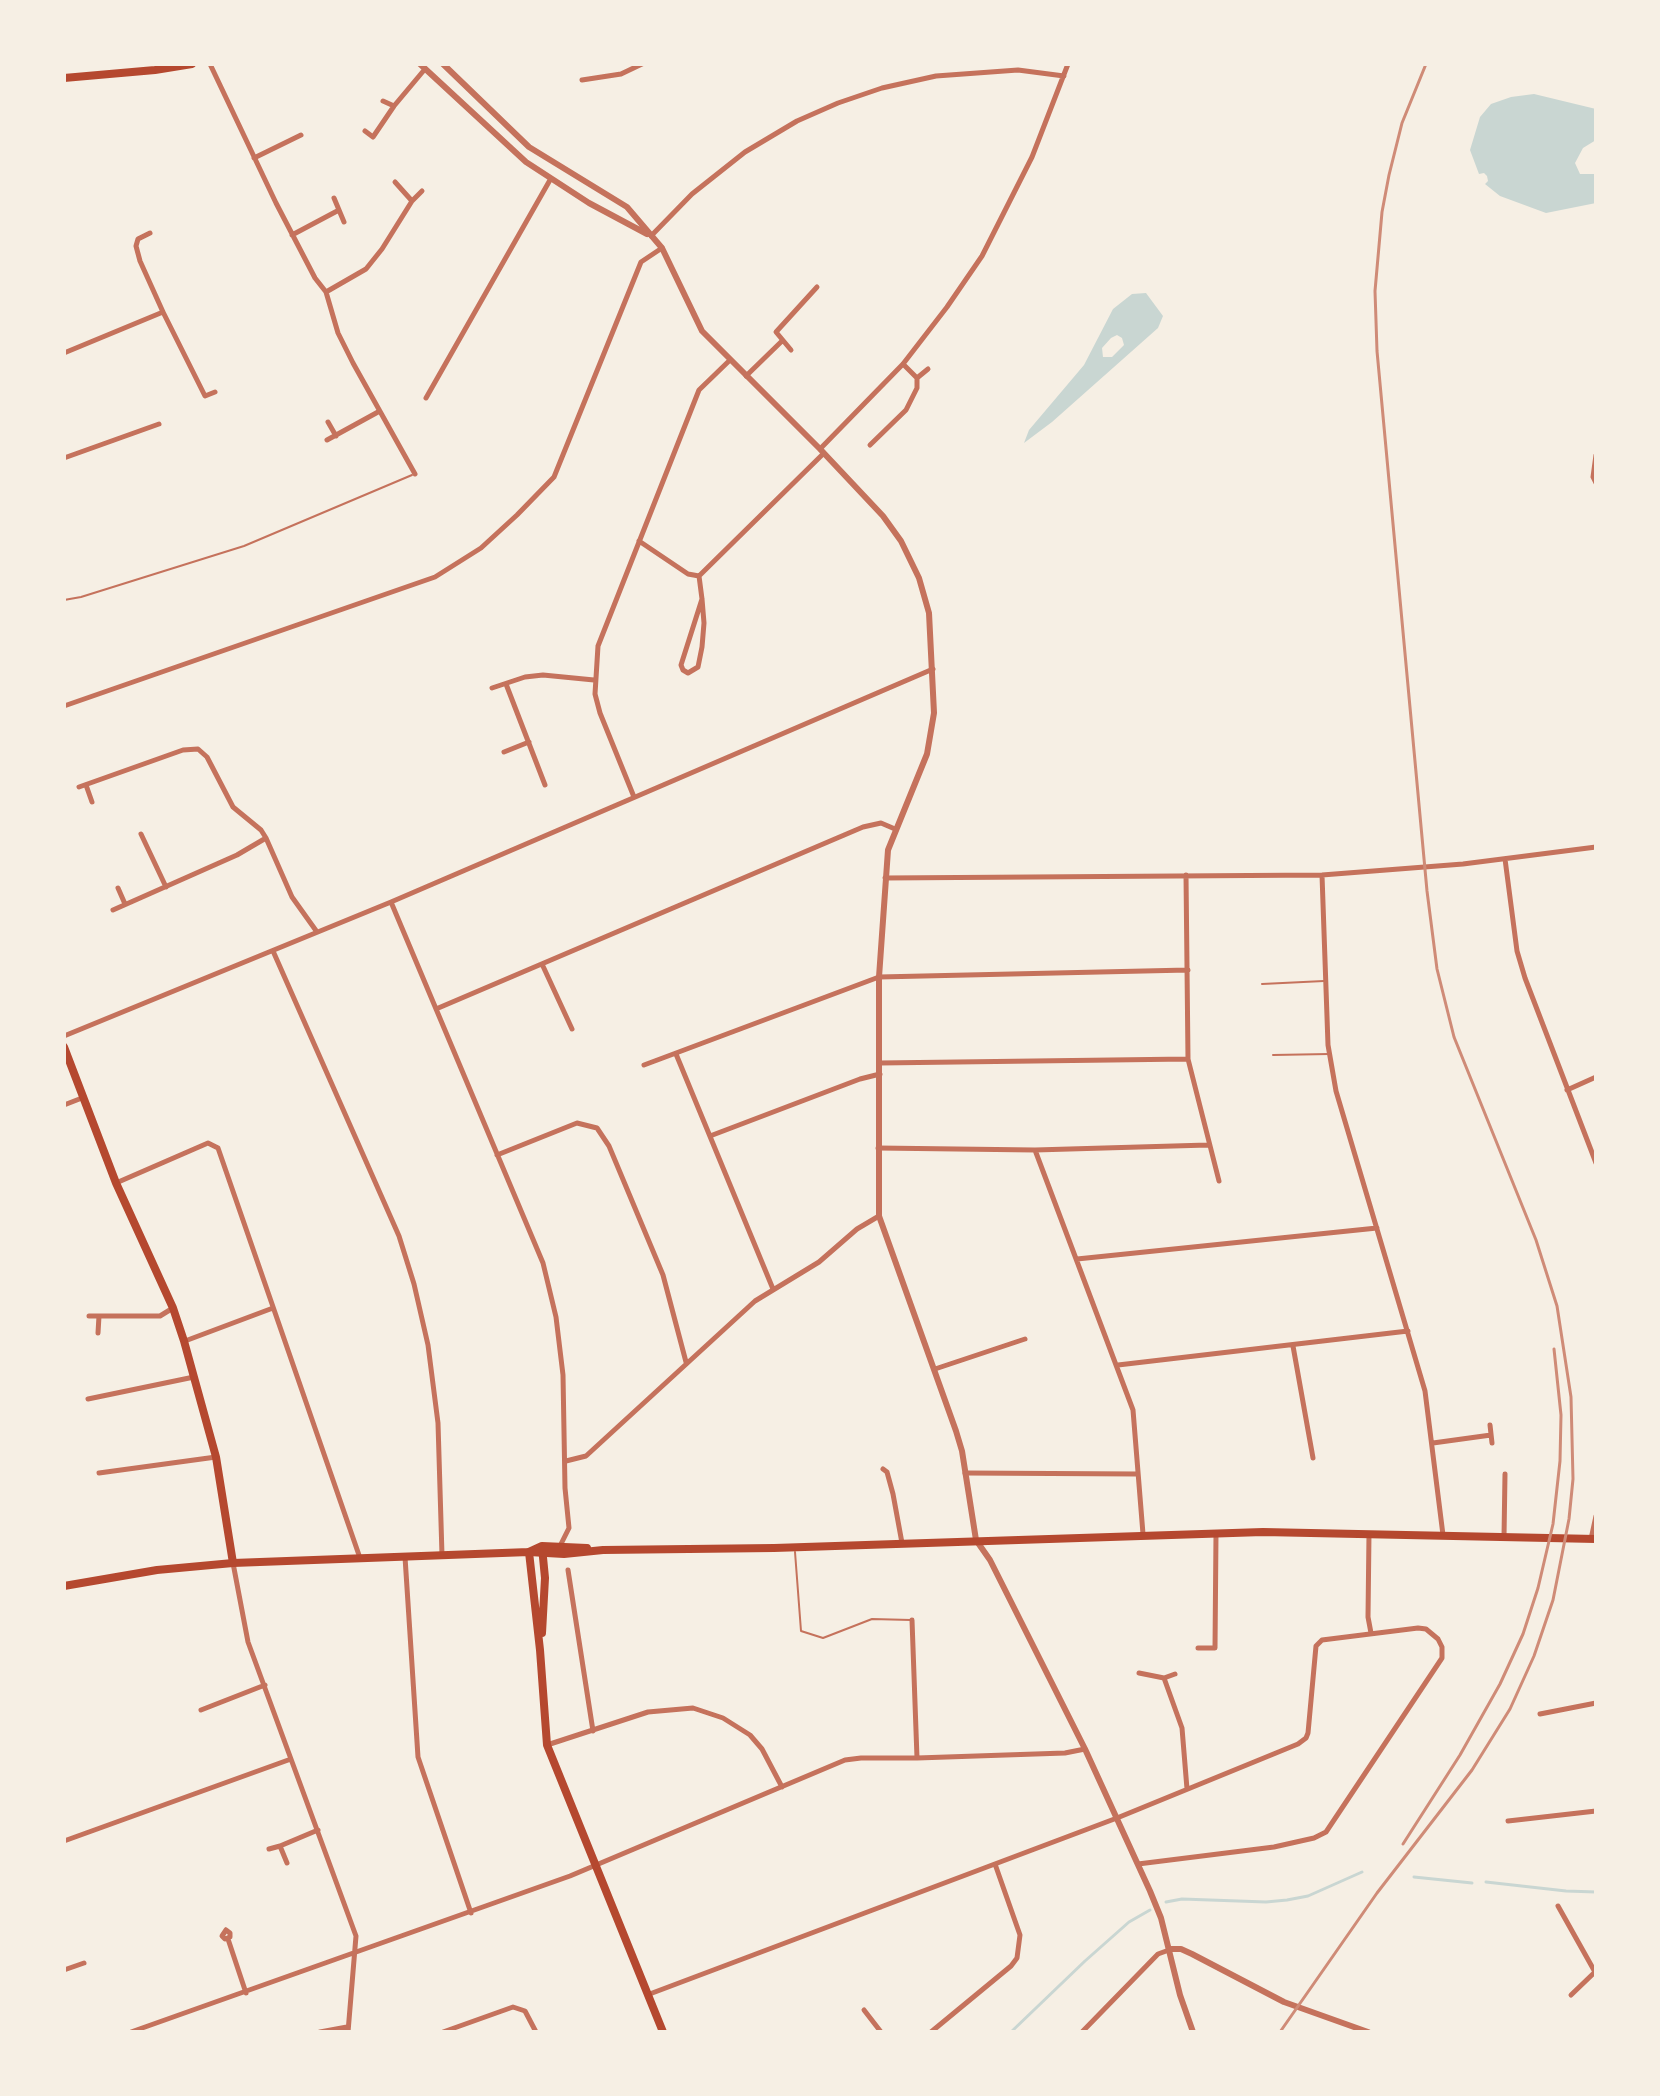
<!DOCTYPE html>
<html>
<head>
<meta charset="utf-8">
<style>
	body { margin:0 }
	#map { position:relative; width:1660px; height:2096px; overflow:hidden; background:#f6efe4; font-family:"Noto Sans",sans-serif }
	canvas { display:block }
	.frame { position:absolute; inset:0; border:66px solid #f6efe4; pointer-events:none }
</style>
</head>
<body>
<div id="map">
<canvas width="1660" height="2096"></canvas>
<div class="frame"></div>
</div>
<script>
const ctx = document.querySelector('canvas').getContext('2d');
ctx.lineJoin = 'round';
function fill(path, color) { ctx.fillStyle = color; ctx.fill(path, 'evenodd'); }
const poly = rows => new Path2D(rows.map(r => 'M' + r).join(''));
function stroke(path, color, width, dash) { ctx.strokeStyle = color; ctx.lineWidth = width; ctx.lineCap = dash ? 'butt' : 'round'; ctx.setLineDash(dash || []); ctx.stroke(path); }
fill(poly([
	[1534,94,1596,109,1596,140,1583,148,1575,163,1580,174,1596,174,1596,203,1546,213,1500,196,1485,184,1488,181,1487,176,1484,173,1479,174,1470,150,1480,117,1491,104,1511,97],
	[1146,293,1163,316,1158,328,1052,422,1024,443,1029,430,1084,365,1113,309,1132,294],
	[1117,335,1122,338,1124,345,1112,357,1103,357,1102,348,1111,338]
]), '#c9d6d2');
stroke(poly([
	[1414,1877,1472,1883],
	[1486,1882,1566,1891,1596,1892],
	[1166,1902,1182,1899,1266,1902,1287,1900,1308,1896,1362,1872],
	[1011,2032,1085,1961,1129,1922,1150,1910]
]), '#c9d6d2', 3);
stroke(poly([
	[64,600,81,597,244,546,412,475],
	[1262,984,1324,981],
	[1273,1055,1329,1054],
	[795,1552,801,1631,823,1638,872,1619,911,1620]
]), '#c5725c', 2);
stroke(poly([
	[210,64,276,203,315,278,326,292,338,333,353,363,415,474],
	[582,80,621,74,642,64],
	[383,101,394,106],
	[365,131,373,137,394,106,425,69],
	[254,158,301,135],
	[395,182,412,201],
	[334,198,344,222],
	[150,233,138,239,136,246,140,261,163,312,205,396,215,392],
	[292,235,339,210],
	[651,236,692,194,745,152,797,121,838,103,882,88,936,76,1018,70,1064,76],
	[326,292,366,269,382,249,412,201,422,191],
	[791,350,776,332,817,287],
	[64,353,163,312],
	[903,364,917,378],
	[746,376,782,341],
	[426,398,550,180],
	[328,422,336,436],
	[327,440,378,412],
	[870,445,906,410,917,388,917,378,928,369],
	[820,449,903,364,947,307,982,256,1032,157,1068,64],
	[1596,455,1593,477,1596,483],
	[64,458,159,424],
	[639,541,688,574,699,576],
	[699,576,702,599,704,623,702,647,698,667,688,673,683,670,681,665,702,599],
	[699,576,824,453],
	[506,684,545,785],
	[492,688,525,677,543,675,594,680],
	[64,706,435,577,481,548,517,515,554,477,641,262,662,248],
	[504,752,529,742],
	[86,785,92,802],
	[79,787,183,750,198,749,207,757,233,807,261,830,266,838,292,897,317,932],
	[634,797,600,713,595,694,598,646,699,390,730,360],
	[141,834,166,887],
	[1505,859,1517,951,1525,978,1596,1163],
	[1186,875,1188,1059,1219,1181],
	[1322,875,1328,1045,1336,1091,1425,1391,1443,1535],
	[885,878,1322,875,1463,864,1596,847],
	[118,888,125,904],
	[391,902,543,1263,556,1317,563,1375,565,1488,569,1528,560,1546],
	[113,910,237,855,266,838],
	[273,951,399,1236,414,1284,428,1345,438,1423,442,1555],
	[542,964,572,1029],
	[436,1009,863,827,881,823,895,829],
	[64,1036,391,902,933,669],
	[676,1054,773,1289],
	[880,1063,1188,1059],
	[644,1065,879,977,1188,970],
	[1567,1090,1596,1077],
	[64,1105,82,1098],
	[710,1136,860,1079,880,1074],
	[878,1148,1035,1150,1208,1145],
	[1035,1150,1133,1410,1143,1534],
	[497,1155,577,1123,597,1128,609,1146,663,1275,686,1362],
	[116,1183,208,1143,218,1148,360,1558],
	[1077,1259,1377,1228],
	[89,1316,160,1316,173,1308],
	[98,1333,99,1316],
	[185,1341,273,1308],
	[1293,1346,1313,1458],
	[1118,1365,1408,1331],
	[935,1369,1025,1339],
	[88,1399,194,1377],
	[1490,1425,1492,1443],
	[1433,1443,1491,1435],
	[566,1461,586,1456,755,1301,819,1262,857,1229,879,1216],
	[883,1469,887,1472,893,1494,902,1543],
	[99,1473,216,1457],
	[965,1473,1137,1474],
	[1369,1534,1368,1617,1371,1633],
	[1504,1537,1505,1474],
	[1591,1539,1596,1516],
	[405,1557,418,1757,471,1913],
	[233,1563,248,1642,356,1936,348,2032],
	[568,1570,593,1731],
	[912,1620,917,1758],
	[1198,1648,1215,1648,1216,1534],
	[1139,1673,1164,1678,1175,1674],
	[1164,1678,1182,1728,1187,1789],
	[201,1710,265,1685],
	[1540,1714,1596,1703],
	[547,1745,648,1712,693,1708,723,1718,750,1735,762,1749,782,1787],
	[1508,1821,1596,1811],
	[64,1841,291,1759],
	[269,1849,280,1846],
	[287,1863,280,1846,318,1830],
	[1558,1906,1595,1972],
	[226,1930,230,1933,230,1937,225,1939,222,1936,226,1930],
	[228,1939,246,1993],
	[64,1970,84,1963],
	[647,1995,1117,1818,1298,1744,1306,1738,1308,1733,1316,1646,1322,1640,1418,1628,1426,1629,1438,1639,1442,1647,1442,1658,1326,1832,1314,1838,1274,1847,1138,1864],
	[1571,1995,1596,1971],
	[864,2010,881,2032],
	[131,2032,570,1876,845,1760,861,1758,917,1758,1065,1753,1085,1749],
	[320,2032,347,2027],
	[443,2032,513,2007,525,2011,536,2032],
	[931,2032,1011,1966,1017,1958,1020,1935,995,1864],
	[1082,2032,1158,1954,1169,1950]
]), '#c5725c', 5);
stroke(poly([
	[420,64,526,162,589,203,647,234],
	[443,64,529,147,627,207,662,248,702,331,820,449,883,516,901,541,919,578,929,613,934,713,927,754,888,850,879,977,879,1216,956,1431,962,1451,976,1540,990,1560,1085,1749,1150,1891,1161,1918,1180,1995,1193,2032],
	[1170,1949,1181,1949,1192,1954,1284,2002,1368,2032]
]), '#c5725c', 6);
stroke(poly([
	[64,78,155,70,192,64],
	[64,1047,116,1183,173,1308,184,1341,216,1457,233,1563],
	[529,1552,540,1650,547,1745,663,2032],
	[542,1633,545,1578,542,1547]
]), '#b5482f', 8);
stroke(poly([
	[529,1552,542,1546,587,1548],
	[64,1586,157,1570,233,1563,529,1552,564,1554,603,1550,774,1548,1263,1532,1596,1539]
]), '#b5482f', 8);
stroke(poly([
	[1403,1844,1460,1755,1500,1684,1523,1634,1538,1588,1553,1524,1560,1461,1561,1415,1554,1349],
	[1280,2032,1377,1893,1472,1770,1510,1709,1534,1656,1553,1600,1569,1519,1573,1479,1571,1397,1557,1306,1536,1240,1454,1037,1437,969,1427,891,1377,351,1375,291,1382,212,1389,175,1402,123,1426,64]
]), '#cf8b77', 3);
</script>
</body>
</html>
